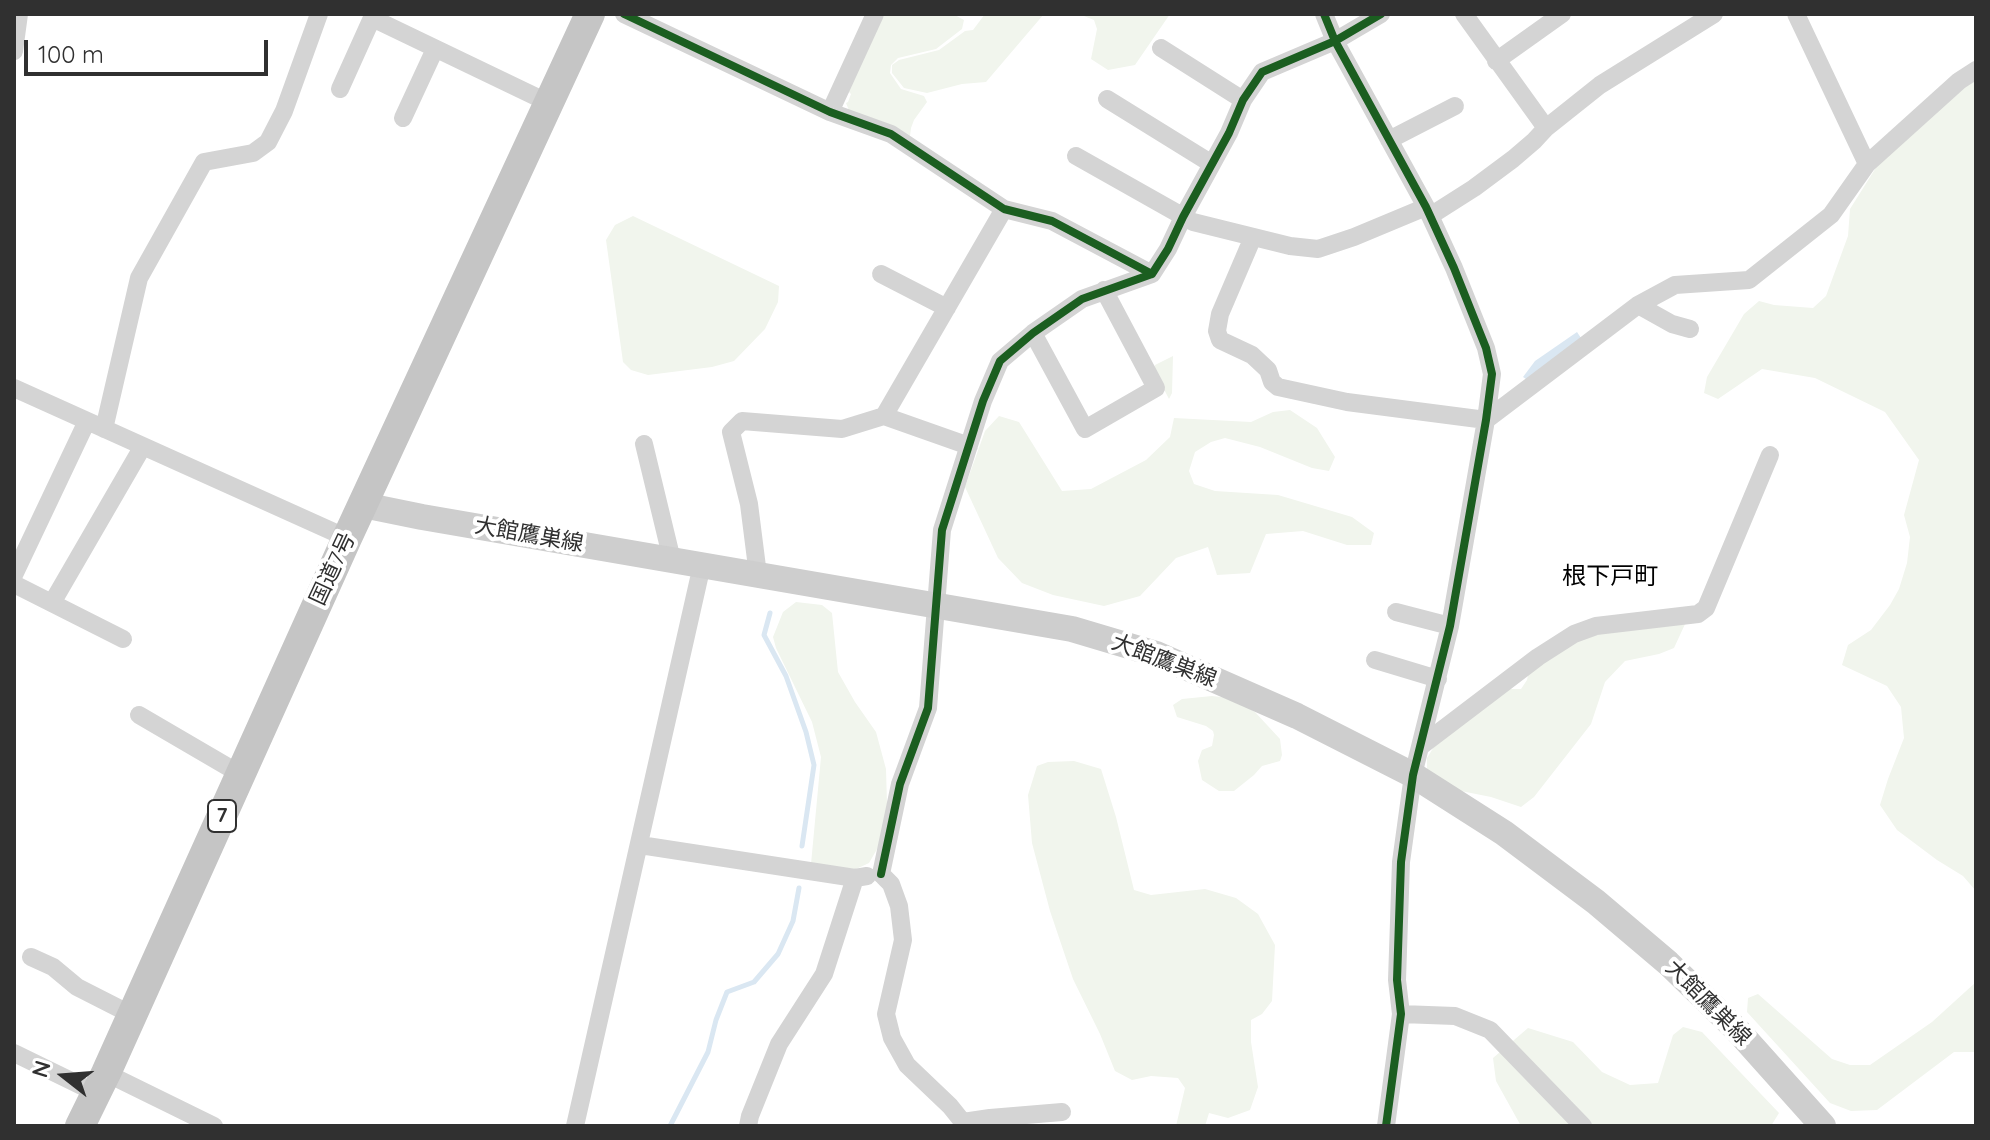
<!DOCTYPE html>
<html>
<head>
<meta charset="utf-8">
<style>
	body { margin:0 }
	#map { position:relative; width:1990px; height:1140px; overflow:hidden; background:#fff; font-family:Quicksand,sans-serif }
	canvas { display:block }
	.frame { position:absolute; inset:0; border:16px solid #303030; pointer-events:none }
	.north { position:absolute; left:24px; top:1036px; width:80px; height:80px; -webkit-text-stroke:6px #fff; paint-order:stroke; rotate:287deg; font-size:22px; font-weight:700; line-height:32px; text-align:center; color:#303030 }
	.north::after { content:''; display:block; margin:auto; width:28px; height:36px; background:#303030; clip-path:polygon(50% 0,100% 100%,50% 72%,0 100%) }
	.scale { position:absolute; left:24px; top:40px; width:244px; height:36px; box-sizing:border-box; border:4px solid #303030; border-top:0; padding-left:10px; font-size:24px; line-height:28px; white-space:nowrap; color:#303030; -webkit-text-stroke:6px #fff; paint-order:stroke }
</style>
</head>
<body>
<div id="map">
<canvas width="1990" height="1140"></canvas>
<div class="frame"></div>
<div class="north">N</div>
<div class="scale">100 m</div>
</div>
<script>
const ctx = document.querySelector('canvas').getContext('2d');
ctx.lineJoin = 'round';
function fill(path, color) { ctx.fillStyle = color; ctx.fill(path, 'evenodd'); }
const poly = rows => new Path2D(rows.map(r => 'M' + r).join(''));
function stroke(path, color, width, dash) { ctx.strokeStyle = color; ctx.lineWidth = width; ctx.lineCap = dash ? 'butt' : 'round'; ctx.setLineDash(dash || []); ctx.stroke(path); }
function drawText(font, color, halo, rows, align = 'center') {
  ctx.font = font + ' Quicksand,"Noto Sans JP",sans-serif'; ctx.lineWidth = 8; ctx.setLineDash([]); ctx.textBaseline = 'middle'; ctx.strokeStyle = halo; ctx.fillStyle = color; for (const [text, x, y, turn = 0] of rows) {
    ctx.save(); ctx.translate(x, y); ctx.rotate((+turn || 0) * Math.PI / 180); ctx.textAlign = isNaN(turn) ? turn : align; if (halo) ctx.strokeText(text, 0, 0); ctx.fillText(text, 0, 0); ctx.restore();
  }
}
fill(poly([
	[884,14,953,14,964,20,962,29,936,49,898,58,891,65,890,73,901,89,924,96,927,102,914,120,911,128,910,136,890,125,850,113,846,103,848,102,851,94,848,91],
	[985,14,1044,14,986,82,962,84,927,93,904,88,892,73,892,65,899,60,939,50,965,31,973,30],
	[1079,14,1170,14,1135,65,1108,70,1091,59,1097,29,1094,20],
	[1976,80,1976,891,1963,876,1937,860,1897,830,1880,805,1888,779,1904,738,1901,707,1887,686,1842,665,1848,645,1871,630,1890,605,1899,589,1907,563,1910,537,1904,515,1919,460,1885,412,1815,378,1762,369,1718,399,1704,393,1707,377,1744,314,1759,301,1774,305,1813,308,1826,296,1848,236,1850,209,1877,166,1959,91],
	[633,216,779,286,778,302,765,329,734,361,712,367,648,375,631,370,623,362,606,240,615,225],
	[1173,356,1172,393,1169,399,1154,370,1155,365],
	[1290,410,1317,428,1335,457,1329,471,1312,468,1260,447,1225,438,1211,442,1195,452,1189,471,1194,484,1215,491,1278,495,1352,517,1374,533,1371,545,1347,545,1303,531,1266,534,1250,573,1217,575,1208,547,1176,558,1140,596,1104,606,1053,595,1022,583,998,558,965,487,985,431,999,416,1019,422,1062,491,1091,489,1146,460,1170,437,1174,418,1251,422,1273,412],
	[796,602,822,605,832,613,838,672,855,702,876,732,886,769,887,804,880,844,869,863,854,870,811,864,821,757,812,722,776,648,773,637,783,612],
	[1686,622,1674,648,1659,654,1625,661,1605,682,1591,724,1534,797,1521,807,1491,797,1446,788,1427,776,1427,758,1435,745,1509,689,1521,689,1527,680,1529,671,1575,638,1599,630],
	[1212,696,1230,698,1255,712,1280,739,1282,755,1280,761,1262,766,1254,775,1234,791,1219,791,1202,780,1198,761,1202,750,1212,746,1214,735,1213,731,1206,726,1177,717,1173,705,1182,699],
	[1074,761,1101,769,1116,817,1134,890,1151,895,1205,889,1236,898,1258,914,1275,945,1272,1001,1262,1014,1251,1020,1251,1042,1258,1087,1250,1110,1228,1118,1209,1113,1205,1126,1176,1126,1185,1088,1178,1078,1151,1076,1132,1080,1115,1071,1100,1034,1073,979,1050,911,1032,843,1028,795,1037,766,1048,762],
	[1976,982,1976,1052,1954,1052,1877,1110,1851,1111,1830,1103,1747,1012,1748,998,1758,994,1832,1059,1850,1065,1870,1065,1932,1022],
	[1683,1027,1702,1032,1779,1113,1771,1126,1521,1126,1496,1081,1493,1058,1528,1028,1573,1042,1602,1072,1630,1085,1658,1083,1673,1035]
]), '#f1f5ed');
fill(poly([
	[1577,332,1581,338,1529,381,1523,377,1535,361]
]), '#dae7f2');
stroke(poly([
	[770,613,764,635,786,676,806,732,814,765,802,846],
	[670,1126,708,1052,716,1020,727,992,754,982,778,954,793,921,799,888]
]), '#dae7f2', 5);
stroke(poly([
	[624,14,830,112,891,134,1004,209,1052,221,1152,274],
	[1324,14,1335,41,1426,207,1454,268,1486,348,1492,374,1486,420,1450,626,1413,775,1401,862,1397,980,1401,1014,1386,1126],
	[1464,14,1546,128],
	[1796,14,1867,164],
	[1161,48,1243,100],
	[14,51,19,14],
	[1496,61,1562,14],
	[340,89,372,18,549,103],
	[1107,99,1212,164],
	[830,112,875,14],
	[403,118,435,49],
	[1389,140,1455,106],
	[1076,156,1193,222,1290,246,1318,249,1354,237,1426,207],
	[1430,216,1474,188,1513,159,1534,141,1546,128,1600,85,1714,14],
	[1253,237,1220,314,1217,331,1220,340,1252,355,1268,370,1272,382,1278,387,1347,402,1486,420,1638,305,1675,285,1749,280,1831,215,1867,164,1959,81,1976,70],
	[881,274,947,308],
	[1638,305,1672,324,1690,329],
	[1033,333,1085,429,1156,388,1104,290],
	[14,388,347,538],
	[884,416,1004,209],
	[104,429,139,278,204,162,253,153,268,142,284,111,319,14],
	[644,444,672,560],
	[14,575,87,421],
	[758,575,749,504,731,432,742,421,842,429,884,416,969,446],
	[14,584,123,639],
	[52,603,143,446],
	[1396,612,1450,626],
	[1375,660,1438,679],
	[139,715,240,774],
	[1421,746,1538,657,1574,634,1596,626,1698,614,1706,608,1770,455],
	[640,845,855,878,867,876],
	[881,874,900,784,928,708,942,530,983,401,1000,361,1033,333,1082,299,1152,274,1168,249,1183,217,1229,133,1243,100,1262,72,1335,41,1381,14],
	[881,874,891,884,899,906,903,940,886,1014,892,1038,907,1065,950,1106,966,1126],
	[31,957,53,967,77,987,132,1015],
	[1401,1014,1455,1016,1490,1030,1583,1126],
	[14,1053,96,1093],
	[106,1073,214,1126],
	[963,1122,990,1118,1062,1112],
	[575,1126,702,565],
	[748,1126,750,1116,779,1044,824,974,855,878]
]), '#d4d4d4', 18);
stroke(poly([
	[363,505,422,517,1072,629,1156,654,1297,716,1413,775,1504,833,1596,902,1668,963,1738,1031,1823,1126]
]), '#cecece', 26);
stroke(poly([
	[80,1126,106,1073,347,538,590,14]
]), '#c5c5c5', 30);
stroke(poly([
	[624,14,830,112,891,134,1004,209,1052,221,1152,274],
	[1324,14,1335,41,1426,207,1454,268,1486,348,1492,374,1486,420,1450,626,1413,775,1401,862,1397,980,1401,1014,1386,1126],
	[881,874,900,784,928,708,942,530,983,401,1000,361,1033,333,1082,299,1152,274,1168,249,1183,217,1229,133,1243,100,1262,72,1335,41,1381,14]
]), '#1b5e20', 8);
for (const [x, y, w] of [
	[222,816,28]
]) { const box = new Path2D(); box.roundRect(x - w / 2, y - 16, w, 32, 6); ctx.fillStyle = '#fff'; ctx.fill(box); stroke(box, '#303030', 2); }
drawText('bold 20px', '#303030', null, [
	["7",222,816]
]);
drawText('22px', '#303030', '#fff', [
	["大館鷹巣線",529,535,10],
	["国道7号",333,569,-65],
	["大館鷹巣線",1164,661,21],
	["大館鷹巣線",1708,1003,45]
]);
drawText('24px', '#000', '#fff', [
	["根下戸町",1610,577]
]);
</script>
</body>
</html>
